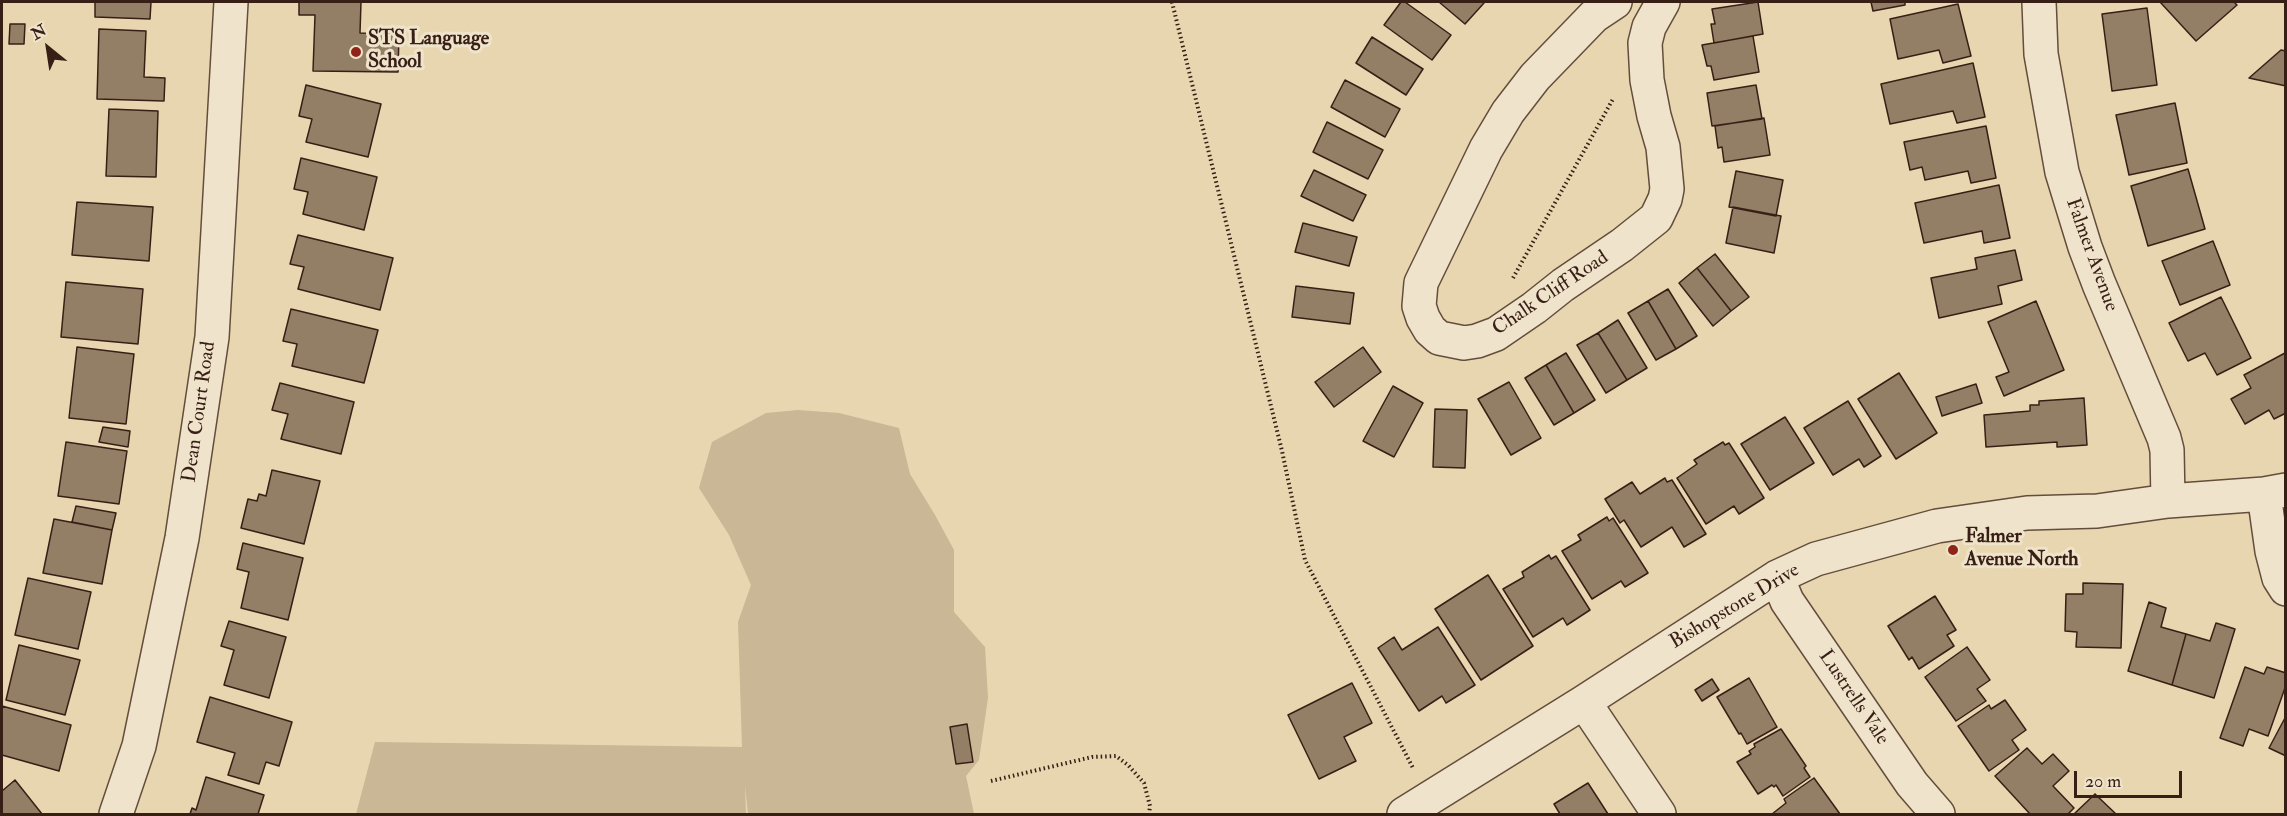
<!DOCTYPE html>
<html>
<head>
<meta charset="utf-8">
<style>
	body { margin:0 }
	#map { position:relative; width:2287px; height:816px; overflow:hidden; background:#e7d6af; font-family:"IM FELL Double Pica",serif }
	canvas { display:block }
	.frame { position:absolute; inset:0; border:3px solid #381f16; pointer-events:none }
	.north { position:absolute; left:18px; top:18px; width:60px; height:60px; -webkit-text-stroke:4px #efe4cb; paint-order:stroke; rotate:330deg; font-size:16px; font-weight:700; line-height:24px; text-align:center; color:#381f16 }
	.north::after { content:''; display:block; margin:auto; width:21px; height:27px; background:#381f16; clip-path:polygon(50% 0,100% 100%,50% 72%,0 100%) }
	.scale { position:absolute; left:2074px; top:771px; width:108px; height:27px; box-sizing:border-box; border:3px solid #381f16; border-top:0; padding-left:8px; font-size:18px; line-height:21px; white-space:nowrap; color:#381f16; -webkit-text-stroke:4px #efe4cb; paint-order:stroke }
</style>
</head>
<body>
<div id="map">
<canvas width="2287" height="816"></canvas>
<div class="frame"></div>
<div class="north">N</div>
<div class="scale">20 m</div>
</div>
<script>
const ctx = document.querySelector('canvas').getContext('2d');
ctx.lineJoin = 'round';
function fill(path, color) { ctx.fillStyle = color; ctx.fill(path, 'evenodd'); }
const poly = rows => new Path2D(rows.map(r => 'M' + r).join(''));
function stroke(path, color, width, dash) { ctx.strokeStyle = color; ctx.lineWidth = width; ctx.lineCap = dash ? 'butt' : 'round'; ctx.setLineDash(dash || []); ctx.stroke(path); }
function drawText(font, color, halo, rows, align = 'center') {
  ctx.font = font + ' "IM FELL Double Pica",serif'; ctx.lineWidth = 6; ctx.setLineDash([]); ctx.textBaseline = 'middle'; ctx.strokeStyle = halo; ctx.fillStyle = color; for (const [text, x, y, turn = 0] of rows) {
    ctx.save(); ctx.translate(x, y); ctx.rotate((+turn || 0) * Math.PI / 180); ctx.textAlign = isNaN(turn) ? turn : align; if (halo) ctx.strokeText(text, 0, 0); ctx.fillText(text, 0, 0); ctx.restore();
  }
}
fill(poly([
	[798,410,839,413,899,428,910,474,935,515,954,550,954,612,985,647,988,698,979,760,966,776,974,814,748,814,745,785,746,814,356,814,375,742,742,747,738,622,751,585,729,535,699,488,712,442,766,413]
]), '#c9b795');
const building = poly([
	[95,2,151,2,150,19,95,17,95,2],
	[299,2,361,2,360,33,399,34,398,72,313,71,315,15,299,15,299,2],
	[1401,2,1405,2,1451,35,1432,60,1384,25,1401,2],
	[1439,2,1483,2,1484,3,1465,24,1439,2],
	[1758,2,1763,34,1714,43,1711,24,1715,24,1712,9,1758,2],
	[1871,2,1905,2,1905,5,1873,11,1871,2],
	[2160,2,2234,2,2237,5,2196,41,2160,2],
	[1958,4,1971,56,1943,63,1939,50,1898,59,1890,19,1958,4],
	[2147,8,2157,85,2112,91,2102,14,2147,8],
	[10,24,25,24,24,44,9,44,10,24],
	[99,29,146,31,144,77,165,78,164,101,97,99,99,29],
	[1753,36,1759,72,1714,80,1711,66,1707,66,1702,45,1753,36],
	[1372,37,1423,69,1406,95,1356,63,1372,37],
	[2281,50,2286,51,2286,86,2249,78,2281,50],
	[1973,63,1985,117,1957,123,1953,111,1890,124,1881,84,1973,63],
	[1345,80,1400,109,1385,137,1331,107,1345,80],
	[306,85,381,104,368,157,306,142,312,119,299,116,306,85],
	[1756,85,1762,119,1712,126,1707,93,1756,85],
	[2175,103,2187,163,2129,175,2116,115,2175,103],
	[109,109,158,111,156,177,106,176,109,109],
	[1764,118,1770,155,1724,162,1722,147,1718,148,1715,126,1764,118],
	[1327,122,1383,150,1368,179,1313,152,1327,122],
	[1986,126,1996,178,1971,183,1968,171,1925,180,1922,167,1910,170,1904,142,1986,126],
	[301,158,377,177,364,230,303,214,308,192,294,189,301,158],
	[2188,169,2205,229,2148,246,2131,186,2188,169],
	[1314,170,1366,195,1353,221,1301,196,1314,170],
	[1736,171,1783,180,1776,216,1729,207,1736,171],
	[1999,185,2010,238,1984,243,1982,231,1924,243,1915,203,1999,185],
	[77,202,153,207,149,261,72,255,77,202],
	[1733,207,1781,216,1774,253,1726,243,1733,207],
	[1303,223,1357,237,1349,266,1295,252,1303,223],
	[298,235,393,258,380,310,298,289,304,267,290,264,298,235],
	[2213,241,2230,285,2180,305,2162,261,2213,241],
	[2015,250,2022,280,1998,286,2002,304,1939,318,1931,278,1977,269,1975,258,2015,250],
	[1715,254,1749,297,1731,311,1697,268,1715,254],
	[1697,268,1731,311,1713,326,1679,283,1697,268],
	[66,282,143,289,138,344,61,337,66,282],
	[1296,286,1354,293,1350,324,1292,317,1296,286],
	[1668,289,1697,336,1676,349,1648,301,1668,289],
	[2221,297,2251,358,2217,375,2205,353,2188,361,2169,323,2221,297],
	[1648,301,1676,349,1656,360,1628,313,1648,301],
	[2036,301,2064,370,2004,396,1996,377,2009,372,1988,322,2036,301],
	[291,309,378,330,364,383,292,366,297,344,283,341,291,309],
	[1618,320,1647,368,1627,380,1598,333,1618,320],
	[1598,333,1627,380,1606,393,1577,345,1598,333],
	[77,347,134,354,126,424,69,418,77,347],
	[1363,347,1381,372,1334,407,1315,382,1363,347],
	[1566,353,1595,400,1574,413,1546,365,1566,353],
	[2285,353,2286,413,2274,419,2269,410,2245,424,2231,399,2251,388,2244,375,2285,353],
	[1546,365,1574,413,1554,425,1525,378,1546,365],
	[1899,373,1937,433,1896,459,1858,399,1899,373],
	[1509,382,1541,438,1511,455,1478,399,1509,382],
	[280,383,354,402,341,454,281,439,288,414,272,410,280,383],
	[1976,384,1982,403,1942,416,1936,397,1976,384],
	[1393,386,1423,403,1394,457,1363,441,1393,386],
	[2084,398,2087,445,2057,447,2057,442,1986,447,1984,415,2030,411,2030,405,2039,405,2039,401,2084,398],
	[1848,401,1881,456,1864,467,1859,459,1833,475,1804,428,1848,401],
	[1435,409,1467,410,1465,468,1433,467,1435,409],
	[1785,417,1814,463,1770,490,1741,444,1785,417],
	[103,427,130,431,128,447,99,442,103,427],
	[66,442,127,451,119,504,58,496,66,442],
	[1723,442,1725,445,1729,443,1764,498,1739,514,1734,506,1706,524,1677,478,1697,464,1694,460,1723,442],
	[272,470,320,481,304,544,241,528,248,499,257,501,259,494,266,496,272,470],
	[1665,478,1667,482,1672,480,1706,534,1684,547,1672,527,1641,547,1624,520,1620,523,1605,499,1632,482,1640,494,1665,478],
	[76,506,116,513,112,530,72,522,76,506],
	[1607,517,1609,521,1613,518,1648,573,1625,587,1621,581,1592,599,1562,551,1581,540,1578,535,1607,517],
	[54,519,112,530,102,584,43,573,54,519],
	[243,543,303,558,288,620,241,608,249,572,237,569,243,543],
	[1549,555,1551,559,1556,556,1590,610,1567,625,1563,618,1533,637,1503,589,1524,577,1522,572,1549,555],
	[1488,575,1533,646,1481,680,1435,609,1488,575],
	[28,578,91,592,78,649,15,635,28,578],
	[2083,583,2123,584,2121,648,2076,647,2077,632,2065,631,2066,594,2083,594,2083,583],
	[1935,596,1956,630,1947,635,1954,646,1919,669,1912,657,1909,660,1888,626,1935,596],
	[2149,602,2166,608,2161,627,2186,634,2172,685,2128,671,2149,602],
	[229,621,286,637,269,698,224,685,234,650,221,646,229,621],
	[2216,623,2235,629,2214,698,2172,685,2186,634,2210,641,2216,623],
	[1438,627,1475,685,1446,703,1442,696,1419,711,1378,648,1394,637,1402,650,1438,627],
	[19,645,80,660,65,715,6,700,19,645],
	[1967,647,1990,680,1977,689,1986,701,1956,721,1925,677,1967,647],
	[2245,667,2264,674,2267,667,2286,673,2286,685,2268,736,2249,729,2243,746,2220,738,2245,667],
	[1749,678,1777,727,1747,744,1741,733,1739,734,1717,697,1749,678],
	[1712,679,1719,690,1702,701,1695,690,1712,679],
	[1352,683,1372,723,1344,737,1356,761,1319,779,1288,715,1352,683],
	[210,697,292,722,279,766,266,762,259,784,228,775,235,753,197,742,210,697],
	[2005,700,2026,730,2012,740,2019,750,1989,771,1958,726,1989,705,1991,709,2005,700],
	[2,706,71,725,59,771,2,755,2,706],
	[2286,716,2286,756,2269,748,2286,716],
	[967,724,973,762,956,764,950,727,967,724],
	[1781,729,1806,766,1804,768,1810,777,1783,796,1776,785,1774,787,1772,785,1758,794,1737,762,1751,754,1749,751,1755,747,1754,744,1781,729],
	[2027,748,2042,764,2053,754,2069,771,2053,786,2074,808,2068,814,2030,814,1995,776,2027,748],
	[206,777,264,795,258,814,190,814,192,808,196,810,206,777],
	[1814,778,1840,814,1772,814,1786,803,1784,799,1814,778],
	[15,780,42,814,2,814,2,791,15,780],
	[1588,783,1608,814,1560,814,1554,804,1588,783],
	[2095,794,2116,814,2074,814,2095,794]
]);
fill(building, '#937e66');
stroke(building, '#381f16', 1.5);
const minor = poly([
	[1615,2,1594,16,1535,77,1508,112,1486,149,1421,283,1419,306,1423,318,1430,330,1439,338,1464,343,1477,341,1496,334,1534,308,1563,285,1622,245,1656,218,1665,199,1667,189,1663,147,1654,116,1647,80,1645,43,1649,27,1663,2],
	[2039,2,2041,54,2062,172,2085,247,2099,284,2164,438,2167,450,2168,501],
	[2264,494,2272,551,2279,578,2286,589],
	[1777,577,1787,601,1912,784,1938,814],
	[1584,702,1659,814],
	[116,814,139,746,182,538,212,337,231,2],
	[1404,814,1584,702,1777,577,1816,559,1937,526,2027,513,2097,511,2168,501,2264,494,2286,490]
]);
stroke(minor, '#644d3c', 36);
stroke(poly([
	[1172,2,1282,451,1305,560,1413,768],
	[1513,278,1613,99],
	[991,781,1092,757,1116,756,1128,765,1144,783,1150,806,1149,814]
]), '#381f16', 4, [1.5, 3]);
stroke(minor, '#efe4cb', 33);
for (const [x, y, r, color] of [
	[356,52,6,"#8f2418"],
	[1953,550,6,"#8f2418"]
]) { const dot = new Path2D(); dot.arc(x, y, r, 0, 2 * Math.PI); ctx.fillStyle = color; ctx.fill(dot); stroke(dot, '#efe4cb', 2); }
drawText('bold 20px', '#381f16', '#efe4cb', [
	["STS Language",368,40],
	["School",368,63],
	["Falmer",1965,538],
	["Avenue North",1965,561]
], 'left');
drawText('20px', '#381f16', '#efe4cb', [
	["Falmer Avenue",2091,255,70],
	["Chalk Cliff Road",1551,294,-34],
	["Dean Court Road",200,412,-82],
	["Bishopstone Drive",1735,607,-31],
	["Lustrells Vale",1853,698,56]
]);
</script>
</body>
</html>
